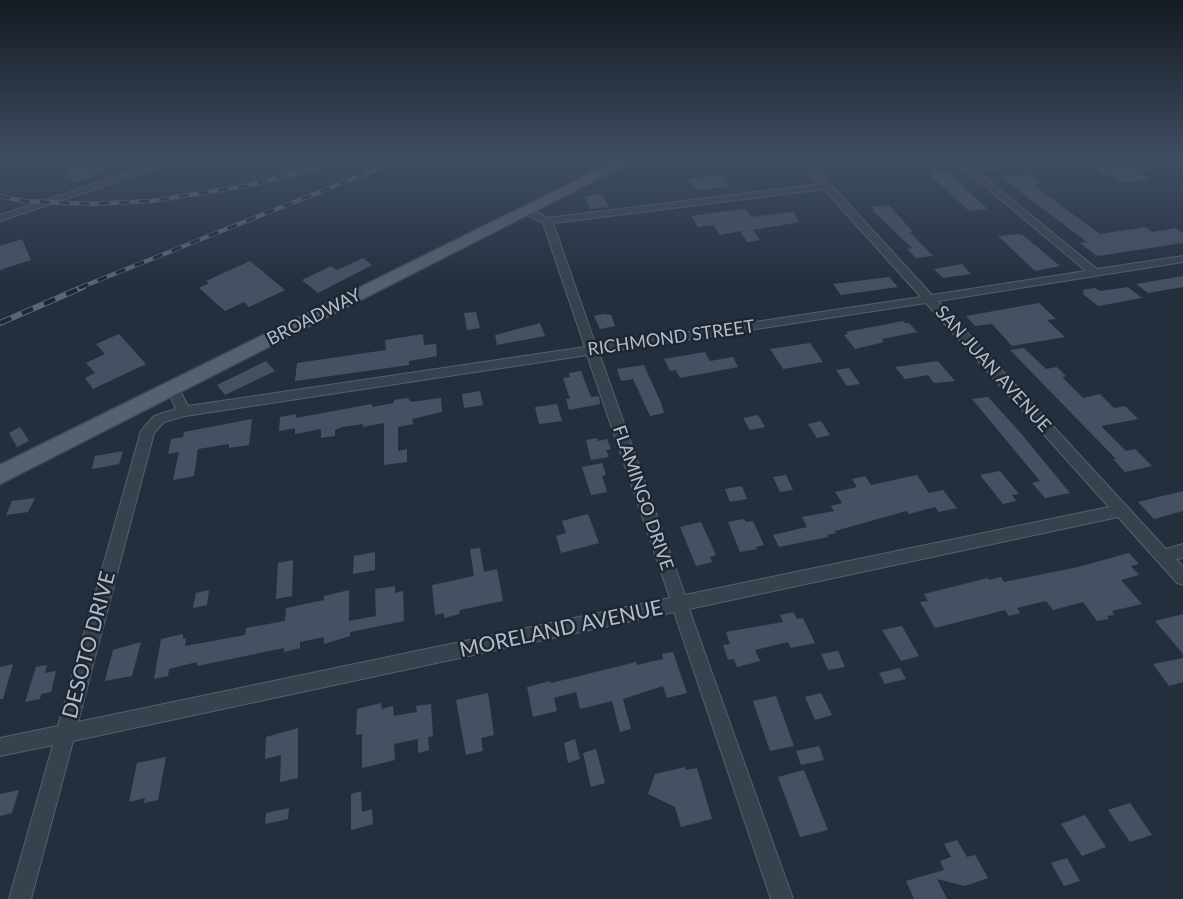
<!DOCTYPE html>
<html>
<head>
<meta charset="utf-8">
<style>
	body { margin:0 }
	canvas { display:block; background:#242f3e }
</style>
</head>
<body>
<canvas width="1183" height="899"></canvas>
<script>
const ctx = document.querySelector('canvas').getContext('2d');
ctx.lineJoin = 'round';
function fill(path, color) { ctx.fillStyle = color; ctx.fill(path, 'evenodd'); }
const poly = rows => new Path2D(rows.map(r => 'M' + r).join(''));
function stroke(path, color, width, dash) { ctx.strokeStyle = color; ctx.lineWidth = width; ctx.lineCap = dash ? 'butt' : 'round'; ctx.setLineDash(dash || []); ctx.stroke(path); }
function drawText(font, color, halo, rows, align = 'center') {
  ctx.font = font + ' Lato,sans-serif'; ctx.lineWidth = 5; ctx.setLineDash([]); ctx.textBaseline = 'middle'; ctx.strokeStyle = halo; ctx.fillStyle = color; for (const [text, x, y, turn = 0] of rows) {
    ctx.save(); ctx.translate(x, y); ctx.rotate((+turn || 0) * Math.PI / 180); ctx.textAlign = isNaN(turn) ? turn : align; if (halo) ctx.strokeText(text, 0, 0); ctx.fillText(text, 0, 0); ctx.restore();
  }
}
fill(poly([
	[81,160,127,160,127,162,91,174,93,177,75,183,64,169,83,163],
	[1135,160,1163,160,1163,167,1137,171,1150,179,1124,183,1113,175,1099,175,1098,171,1094,168],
	[947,170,966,188,964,188,988,209,969,211,930,175,933,174,930,172],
	[1028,174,1040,184,1033,185,1100,234,1146,227,1152,232,1176,228,1183,233,1183,243,1098,256,1094,254,1080,243,1087,242,1001,177],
	[720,175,728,187,695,190,688,179],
	[602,194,609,207,590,209,584,196],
	[889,205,913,232,910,232,933,256,916,258,907,249,912,248,872,210,874,210,872,207],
	[742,209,746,209,751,217,794,212,799,222,753,230,760,240,747,242,740,231,720,235,713,225,698,227,691,216],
	[1019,234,1023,235,1060,266,1035,271,998,236],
	[22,239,31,260,0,270,0,246],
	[363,258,372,265,318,293,302,280,331,266,337,270],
	[250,261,285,290,249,307,244,302,225,311,199,288,209,283,206,281],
	[962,264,971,274,943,278,934,269],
	[1183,276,1183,287,1148,293,1136,284],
	[889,277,898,287,841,295,833,284],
	[1128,287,1142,298,1098,306,1082,293,1085,292,1082,290,1095,288,1100,291],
	[1039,303,1056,319,1047,320,1065,337,1012,346,992,324,975,326,966,316],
	[476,312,480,328,467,330,464,313],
	[605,314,611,315,615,326,600,329,594,316],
	[903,321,905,323,909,323,917,332,882,339,884,342,855,349,844,335,848,334,846,332],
	[540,323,545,336,497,345,495,335],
	[119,334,146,364,93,389,85,378,95,373,86,363,105,354,96,344],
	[423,334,424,345,436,344,437,356,409,361,409,365,295,381,297,363,386,350,385,340],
	[810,343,823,362,783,369,770,349],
	[1024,348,1046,369,1057,367,1066,376,1062,377,1083,398,1100,394,1114,408,1125,406,1138,419,1101,426,1126,451,1135,449,1152,466,1125,472,1113,459,1116,459,1010,350],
	[705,352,710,361,733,357,738,367,680,378,676,370,670,371,664,359],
	[266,361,275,371,225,395,217,385],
	[938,361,955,381,934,383,928,375,905,379,895,367],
	[644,365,661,403,664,413,650,416,633,379,621,381,617,369],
	[849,368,860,384,847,386,836,370],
	[581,371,591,397,599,396,600,404,569,410,566,399,570,399,563,378,570,377,569,373],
	[480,391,483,405,464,408,462,394],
	[988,397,1019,431,1070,493,1045,498,1032,483,1040,481,972,399],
	[408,398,411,402,441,398,442,412,412,419,413,424,398,427,398,451,407,449,407,462,384,465,384,423,363,427,363,424,342,427,335,430,335,436,321,438,321,429,295,434,295,428,279,431,280,417,296,414,296,418,372,404,372,407,394,403,394,400],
	[557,404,562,421,539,424,535,407],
	[758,415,765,427,750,430,743,418],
	[252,419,249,445,229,448,229,444,198,449,194,476,173,480,179,452,168,454,171,439,183,437,184,432],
	[821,421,830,435,817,438,808,424],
	[20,427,29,441,17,447,9,433],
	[597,438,598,441,607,439,611,449,606,450,609,457,591,460,586,440],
	[123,451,119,464,92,469,95,456],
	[602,463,606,475,602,476,607,492,591,495,582,467],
	[1000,471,1019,494,1012,495,1016,501,1003,504,980,475],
	[786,475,793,490,780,492,773,477],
	[917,475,929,493,943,490,957,508,939,512,935,507,909,514,906,511,835,531,836,533,827,535,828,537,779,547,773,535,807,527,802,517,834,511,831,506,842,503,835,492,857,487,852,479,865,476,871,485],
	[742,486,747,499,730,502,725,489],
	[1183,491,1183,511,1154,519,1138,502],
	[35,498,28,512,6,515,12,501],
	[588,514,599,543,561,553,556,536,566,533,562,521],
	[744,519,746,522,753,521,764,545,756,547,757,549,740,552,728,522],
	[701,522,716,555,710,557,712,562,696,566,680,527],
	[480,548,484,572,497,569,503,601,460,610,459,614,444,618,444,613,435,615,432,585,474,576,470,549],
	[375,552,375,570,353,574,354,556],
	[1129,553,1139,564,1131,566,1139,575,1121,580,1142,604,1112,611,1114,615,1107,616,1109,619,1097,621,1083,602,1053,610,1046,601,1017,608,1020,613,1009,616,1005,610,935,628,920,602,928,601,924,594,988,578,989,580,1001,577,1004,582,1078,567],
	[293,560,292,596,276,599,278,563],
	[395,586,395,593,403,591,404,621,350,632,350,636,324,644,324,637,300,642,300,648,284,652,284,648,197,666,197,662,169,669,168,676,154,679,161,639,183,634,183,639,186,638,185,646,245,635,246,628,285,621,286,608,324,600,324,596,349,590,349,621,376,616,375,589],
	[209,590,207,605,193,608,196,593],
	[793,612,797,619,803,618,815,643,791,648,788,642,755,650,760,661,737,667,734,659,728,660,723,645,730,644,726,632,783,622,780,615],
	[1183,614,1183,654,1155,621],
	[902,626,919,656,901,661,882,630],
	[141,642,132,676,105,681,113,650],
	[838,651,845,667,828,670,821,654],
	[673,652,687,693,667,698,663,686,623,699,631,729,620,732,612,701,580,709,576,692,554,698,557,711,533,717,527,687,550,681,551,683,636,662,637,665,663,659,662,654],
	[1183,658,1183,682,1169,686,1153,664],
	[13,664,3,699,0,699,0,667],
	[47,665,45,673,56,671,51,692,41,694,40,699,25,702,36,667],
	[900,668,906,679,885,684,879,673],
	[488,693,494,735,481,738,483,751,466,755,456,700],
	[821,693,832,715,815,720,805,697],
	[776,696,794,746,770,751,753,701],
	[381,703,382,709,393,706,394,716,417,712,416,706,431,704,433,736,428,737,429,750,418,753,418,739,394,744,395,760,362,768,362,734,356,735,357,709],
	[298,728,298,778,280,782,281,755,265,759,266,737],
	[575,739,580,759,568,763,564,743],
	[819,746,824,760,801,765,796,751],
	[596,749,605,783,591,787,583,753],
	[166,757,158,800,144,803,145,798,129,802,137,763],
	[685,767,686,770,697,768,712,819,681,827,675,807,648,794,655,774],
	[804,770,828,830,800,837,778,777],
	[19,790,12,813,0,816,0,794],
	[361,791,362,812,372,809,373,824,351,830,351,794],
	[1130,803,1152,835,1130,842,1108,810],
	[289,808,288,819,265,824,266,813],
	[1085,815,1106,847,1082,856,1061,824],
	[957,840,967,857,975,855,988,878,965,886,937,879,947,899,914,899,906,881,944,870,940,861,951,857,944,844],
	[1067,858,1080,881,1064,886,1051,863]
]), '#455162');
const minor = poly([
	[168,160,181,160,0,221,0,215,168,160],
	[799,160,808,160,932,295,1086,271,954,160,963,160,970,165,1013,160,1039,160,1035,163,975,170,1097,269,1183,256,1183,262,938,301,1166,549,1183,544,1183,558,1176,559,1183,567,1183,585,1177,583,1118,517,689,609,793,899,771,899,674,612,73,741,31,899,9,899,53,745,0,756,0,738,58,726,141,431,154,416,176,409,167,388,169,385,177,385,188,406,585,347,543,223,523,213,523,209,529,209,548,218,820,184,799,160],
	[824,189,921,297,596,346,553,223,824,189],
	[926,303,1109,507,685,595,599,353,926,303],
	[587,355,670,598,78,722,154,433,164,422,185,416,587,355]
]);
const primary = poly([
	[618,160,635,160,0,484,0,465,618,160]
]);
stroke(minor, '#565f6c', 2);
stroke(primary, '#414a57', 3);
fill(minor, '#38414e');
fill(primary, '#56606e');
const railFar1 = poly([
	[0,196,24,201,91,204,151,201,246,186,346,160],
	[79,288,399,160]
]);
const rail = poly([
	[0,323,83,287]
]);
stroke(railFar1, '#5a6575', 4.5);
stroke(rail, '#5a6575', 6);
stroke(railFar1, '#1d2633', 3, [10]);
stroke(rail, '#1d2633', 4, [12]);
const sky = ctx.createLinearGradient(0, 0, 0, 286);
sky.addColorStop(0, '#141a22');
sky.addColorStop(0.56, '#3f4d63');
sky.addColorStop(1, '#3f4d6300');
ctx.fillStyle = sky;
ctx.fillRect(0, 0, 1183, 286);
drawText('18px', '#b4bcc9', '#1d2633', [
	["BROADWAY",314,317,-27],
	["RICHMOND STREET",671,338,-8],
	["SAN JUAN AVENUE",993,369,48],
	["FLAMINGO DRIVE",643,498,71]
]);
drawText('21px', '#b4bcc9', '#1d2633', [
	["MORELAND AVENUE",561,629,-12],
	["DESOTO DRIVE",89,645,-75]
]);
</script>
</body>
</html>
